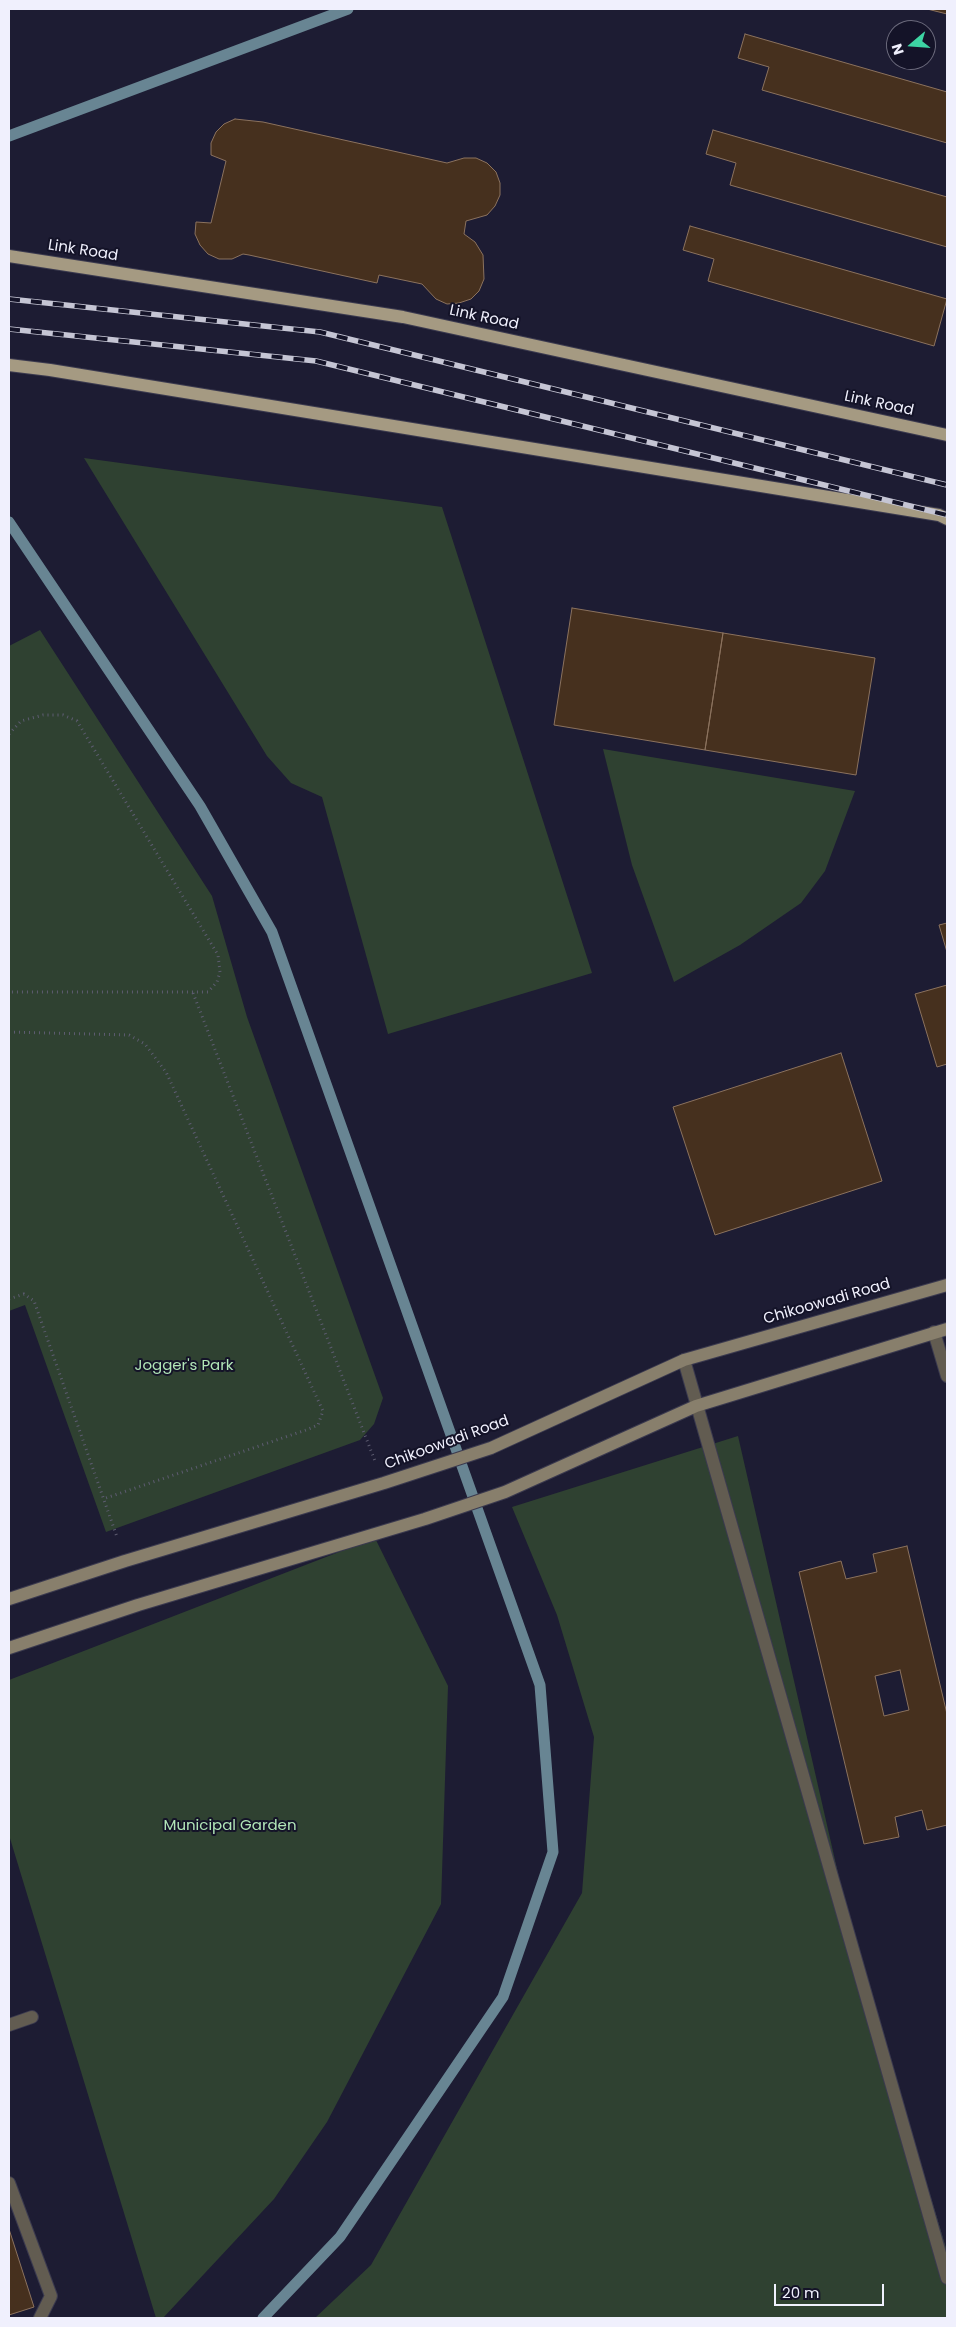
<!DOCTYPE html>
<html>
<head>
<meta charset="utf-8">
<style>
	body { margin:0 }
	#map { position:relative; width:956px; height:2327px; overflow:hidden; background:#1d1c33; font-family:Poppins,sans-serif }
	canvas { display:block }
	.frame { position:absolute; inset:0; border:10px solid #f0f0fd; pointer-events:none }
	.north { position:absolute; left:886px; top:20px; width:50px; height:50px; box-sizing:border-box; background:#141328; border:1px solid #6c6b7d; border-radius:50%; rotate:252deg; font-size:14px; font-weight:700; line-height:20px; text-align:center; color:#f0f0fd }
	.north::after { content:''; display:block; margin:auto; width:18px; height:22px; background:#3dd4a3; clip-path:polygon(50% 0,100% 100%,50% 72%,0 100%) }
	.scale { position:absolute; left:774px; top:2284px; width:110px; height:22px; box-sizing:border-box; border:2px solid #f0f0fd; border-top:0; padding-left:6px; font-size:15px; line-height:18px; white-space:nowrap; color:#f0f0fd; -webkit-text-stroke:4px #141328; paint-order:stroke }
</style>
</head>
<body>
<div id="map">
<canvas width="956" height="2327"></canvas>
<div class="frame"></div>
<div class="north">N</div>
<div class="scale">20 m</div>
</div>
<script>
const ctx = document.querySelector('canvas').getContext('2d');
ctx.lineJoin = 'round';
function fill(path, color) { ctx.fillStyle = color; ctx.fill(path, 'evenodd'); }
const poly = rows => new Path2D(rows.map(r => 'M' + r).join(''));
function stroke(path, color, width, dash) { ctx.strokeStyle = color; ctx.lineWidth = width; ctx.lineCap = dash ? 'butt' : 'round'; ctx.setLineDash(dash || []); ctx.stroke(path); }
function drawText(font, color, halo, rows, align = 'center') {
  ctx.font = font + ' Poppins,sans-serif'; ctx.lineWidth = 4; ctx.setLineDash([]); ctx.textBaseline = 'middle'; ctx.strokeStyle = halo; ctx.fillStyle = color; for (const [text, x, y, turn = 0] of rows) {
    ctx.save(); ctx.translate(x, y); ctx.rotate((+turn || 0) * Math.PI / 180); ctx.textAlign = isNaN(turn) ? turn : align; if (halo) ctx.strokeText(text, 0, 0); ctx.fillText(text, 0, 0); ctx.restore();
  }
}
fill(poly([
	[84,458,442,507,592,973,388,1034,322,797,291,783,267,756],
	[40,630,212,896,247,1017,383,1398,374,1424,360,1440,106,1532,25,1305,9,1311,9,646],
	[603,749,855,791,825,871,801,903,740,945,674,982,632,865],
	[738,1436,854,1943,947,2251,947,2318,315,2318,371,2265,582,1893,594,1737,557,1615,512,1507],
	[375,1538,448,1686,441,1904,327,2122,274,2199,163,2318,156,2318,9,1835,9,1680]
]), '#2f4131');
stroke(poly([
	[9,136,348,9],
	[9,522,200,806,272,932,540,1685,553,1852,503,1997,340,2237,263,2318]
]), '#688593', 11);
const building = poly([
	[927,9,947,9,947,14,927,9],
	[745,34,947,92,947,143,762,90,769,67,738,58,745,34],
	[235,119,263,122,447,163,464,158,476,158,487,163,496,172,500,183,500,195,495,206,487,215,466,221,464,234,475,242,483,255,484,279,479,291,471,299,459,303,447,304,436,299,422,284,379,275,377,283,249,255,243,254,232,259,219,259,208,254,200,245,195,234,196,222,211,223,226,161,211,155,211,143,216,132,224,124,235,119],
	[713,130,947,197,947,247,730,185,736,163,706,154,713,130],
	[690,226,947,299,934,346,708,281,714,259,683,250,690,226],
	[572,608,723,633,705,750,554,725,572,608],
	[723,633,875,658,856,775,705,750,723,633],
	[947,923,947,952,939,925,947,923],
	[947,985,947,1064,937,1067,915,994,947,985],
	[841,1053,882,1181,715,1235,673,1107,841,1053],
	[907,1546,947,1714,947,1825,927,1830,922,1810,895,1817,899,1837,864,1844,799,1572,841,1561,846,1579,877,1572,873,1554,907,1546],
	[900,1670,909,1710,884,1716,875,1676,900,1670],
	[9,2229,34,2307,9,2315,9,2229]
]);
fill(building, '#46301e');
stroke(building, '#8b725e', 1);
const street = poly([
	[934,1332,947,1376],
	[684,1360,947,2278],
	[9,2025,32,2017],
	[9,2183,51,2296,40,2318]
]);
const secondary = poly([
	[9,1599,125,1561,384,1483,491,1448,684,1360,947,1285],
	[9,1648,138,1605,425,1519,505,1492,696,1406,947,1329]
]);
const primary = poly([
	[9,256,403,317,947,435],
	[9,365,50,370,939,515,947,519]
]);
stroke(street, '#3b3a4f', 14);
stroke(secondary, '#3b3a4f', 14);
stroke(primary, '#3b3a4f', 14);
stroke(poly([
	[9,734,21,721,43,715,63,715,77,721,218,955,220,972,217,982,208,992,9,992],
	[193,993,375,1461],
	[9,1032,129,1035,145,1044,166,1072,323,1411,318,1425,306,1430,103,1499],
	[9,1299,24,1294,34,1301,117,1537]
]), '#5d5c70', 3, [1, 4]);
stroke(street, '#625c51', 12);
stroke(secondary, '#887f6c', 12);
stroke(primary, '#a59a82', 12);
const rail = poly([
	[9,299,320,332,947,485],
	[9,329,316,361,947,515]
]);
stroke(rail, '#c5c5d4', 5.5);
stroke(rail, '#141328', 4, [11]);
drawText('15px', '#f0f0fd', '#141328', [
	["Link Road",83,251,9],
	["Link Road",484,318,12],
	["Link Road",879,404,12],
	["Chikoowadi Road",827,1302,-16],
	["Chikoowadi Road",447,1443,-20]
]);
drawText('15px', '#b1e5b7', '#141328', [
	["Jogger's Park",184,1366],
	["Municipal Garden",230,1826]
]);
</script>
</body>
</html>
